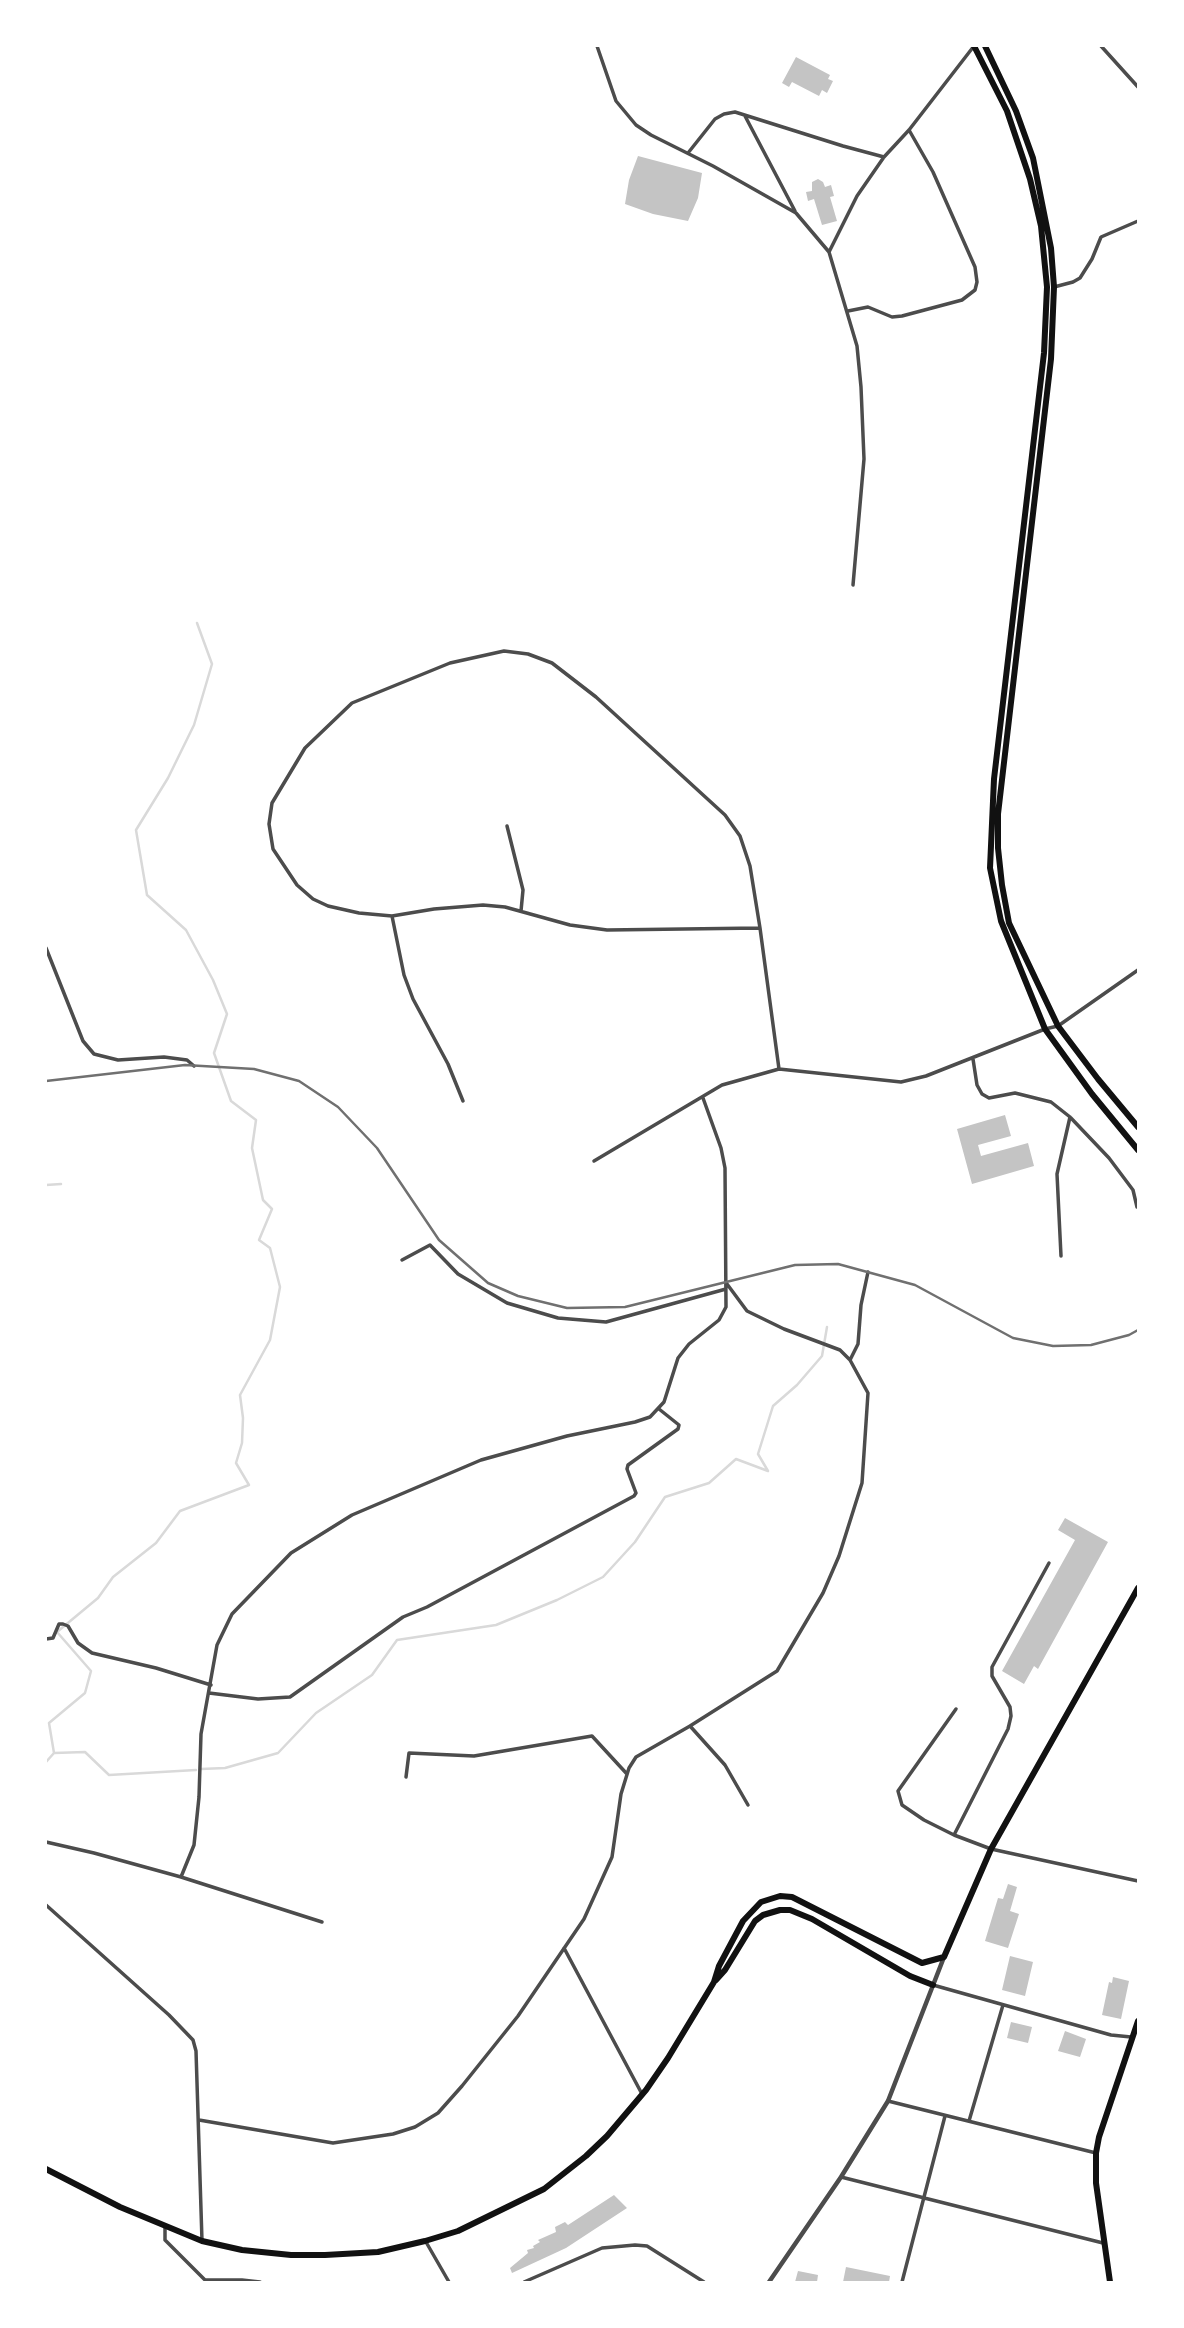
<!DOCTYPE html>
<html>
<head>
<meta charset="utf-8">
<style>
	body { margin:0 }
	#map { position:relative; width:1184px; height:2328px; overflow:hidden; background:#fff; font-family:"Asap Condensed",sans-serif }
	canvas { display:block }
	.frame { position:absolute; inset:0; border:47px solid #fff; pointer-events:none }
</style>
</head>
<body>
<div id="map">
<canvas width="1184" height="2328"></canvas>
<div class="frame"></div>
</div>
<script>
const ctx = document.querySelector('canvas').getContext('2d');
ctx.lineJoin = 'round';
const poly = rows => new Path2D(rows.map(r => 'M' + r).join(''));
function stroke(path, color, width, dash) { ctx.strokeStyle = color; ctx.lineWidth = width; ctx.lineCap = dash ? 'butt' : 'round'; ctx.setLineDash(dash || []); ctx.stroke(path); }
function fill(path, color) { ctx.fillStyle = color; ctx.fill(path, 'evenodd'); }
stroke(poly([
	[46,1185,61,1184],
	[54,1753,49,1723,85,1693,91,1671,57,1632,98,1598,113,1577,156,1543,180,1511,249,1485,236,1463,242,1443,243,1418,240,1395,270,1340,280,1287,270,1248,259,1240,272,1209,263,1200,252,1148,256,1120,231,1101,214,1053,227,1014,213,980,186,930,147,895,136,830,168,778,194,725,212,664,197,623],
	[46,1762,54,1753,85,1752,109,1775,196,1770],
	[201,1769,225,1768,278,1753,316,1713,372,1675,397,1640,496,1625,557,1600,603,1577,635,1542,665,1497,709,1483,736,1459,768,1471,758,1454,773,1406,797,1385,822,1356,827,1327]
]), '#d9d9d9', 2.5);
fill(poly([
	[796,57,830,75,828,79,833,81,827,93,822,90,819,96,792,82,789,87,782,83],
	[638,156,702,173,698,198,688,221,653,214,625,204,629,180],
	[818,179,823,182,825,187,831,185,834,196,830,197,837,221,822,225,814,199,808,201,806,192,812,191,812,182],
	[1005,1115,1011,1136,978,1145,981,1156,1028,1143,1034,1166,972,1184,957,1129],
	[1065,1518,1108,1542,1038,1669,1034,1666,1024,1684,1002,1671,1075,1540,1058,1530],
	[1008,1884,1017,1887,1010,1911,1019,1914,1008,1948,985,1941,998,1898,1003,1899],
	[1010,1956,1033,1962,1025,1996,1002,1990],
	[1113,1977,1129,1981,1121,2019,1102,2015,1109,1982,1112,1983],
	[1011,2022,1032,2027,1028,2043,1007,2038],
	[1065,2031,1086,2039,1080,2057,1058,2051],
	[614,2195,627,2208,566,2248,512,2273,510,2268,528,2253,527,2250,534,2248,533,2246,540,2242,538,2240,556,2232,555,2227,565,2222,568,2225],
	[846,2267,890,2276,889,2282,843,2282],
	[798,2271,818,2275,817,2282,795,2282]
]), '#c4c4c4');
stroke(poly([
	[597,46,616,101,636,125,651,135,713,166,796,213,829,252,857,346,861,387,864,459,853,585],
	[1101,46,1138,87],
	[745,116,795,211],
	[688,153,715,119,724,114,735,112,843,146,884,157],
	[829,252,857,196,884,157,909,130,974,46],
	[1054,287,1073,282,1080,278,1092,259,1101,237,1138,221],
	[848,311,868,307,892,317,902,316,962,300,975,290,977,282,975,267,933,172,909,130],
	[507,826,523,890,521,911],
	[392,916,404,975,413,999,448,1064,463,1101],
	[760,928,607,930,570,925,505,907,483,905,434,909,392,916,359,913,328,906,313,899,297,885,273,849,269,824,272,803,305,748,352,703,450,663,504,651,528,654,552,663,596,697,725,815,740,836,750,866,760,928,779,1069],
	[46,948,83,1041,94,1054,118,1060,164,1057,187,1060,194,1066],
	[973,1059,977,1085,982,1094,989,1098,1015,1093,1051,1102,1070,1117,1109,1158,1133,1190,1137,1207],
	[594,1161,722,1085,779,1069,901,1082,926,1076,1045,1029,1058,1026,1138,970],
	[1061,1256,1057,1174,1070,1117],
	[402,1260,430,1245,458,1274,507,1303,558,1318,606,1322,726,1289],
	[727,1284,747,1311,784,1329,840,1350,850,1360,868,1393,862,1483,839,1556,823,1593,777,1671,690,1726,725,1765,748,1805],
	[850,1360,858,1344,861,1305,868,1272],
	[46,1639,53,1638,59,1624,63,1624,68,1626,78,1643,92,1653,156,1668,211,1685],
	[209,1693,258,1699,290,1697,403,1617,427,1607,634,1496,636,1493,627,1469,628,1465,678,1429,679,1425,659,1409],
	[956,1709,898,1791,902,1805,924,1820,954,1835,991,1849,1138,1881],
	[406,1777,409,1753,474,1756,592,1736,627,1774],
	[954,1835,1008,1729,1011,1716,1010,1707,992,1676,992,1667,1049,1563],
	[46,1842,94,1853,181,1877,322,1922],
	[181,1877,194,1845,199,1797,201,1734,217,1645,232,1614,291,1553,352,1515,481,1460,567,1436,635,1422,650,1417,664,1402,678,1358,689,1344,719,1320,726,1307,725,1168,721,1148,703,1098],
	[46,1905,169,2015,193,2040,196,2051,202,2241],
	[564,1948,642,2094],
	[933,1985,1111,2035,1131,2037],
	[888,2101,1096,2153],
	[199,2120,333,2143,393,2134,415,2127,438,2113,462,2086,518,2016,584,1919,612,1857,621,1794,629,1768,636,1757,690,1726],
	[969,2121,1003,2005],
	[841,2177,1103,2243],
	[165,2228,165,2240,205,2280,242,2280,260,2282],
	[426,2242,449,2282],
	[524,2282,602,2248,635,2245,647,2246,704,2282],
	[902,2282,945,2116]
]), '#4c4c4c', 3.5);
stroke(poly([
	[769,2282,841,2177,888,2101,944,1957]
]), '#4c4c4c', 4.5);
stroke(poly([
	[974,46,1007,111,1030,179,1041,226,1047,287,1044,353,994,779,990,868,1001,921,1045,1029,1092,1094,1138,1150],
	[985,46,1016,111,1033,158,1051,248,1054,287,1051,359,998,814,998,848,1002,885,1009,923,1058,1026,1098,1079,1138,1127],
	[716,1980,725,1970,755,1921,763,1915,780,1910,790,1910,812,1919,910,1976,933,1985],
	[46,2169,120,2207,202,2241,242,2250,291,2255,325,2255,378,2252,425,2241,458,2231,544,2189,586,2156,607,2136,646,2090,668,2058,714,1982,719,1966,743,1921,761,1902,780,1896,792,1897,922,1963,944,1957,991,1849,1138,1588],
	[1110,2282,1096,2183,1096,2153,1099,2137,1138,2021]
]), '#111', 6);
stroke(poly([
	[46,1081,185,1065,254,1069,299,1081,338,1107,377,1148,439,1240,488,1283,518,1296,567,1308,625,1307,795,1265,838,1264,915,1285,1013,1338,1053,1346,1091,1345,1129,1335,1138,1330]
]), '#707070', 2.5);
</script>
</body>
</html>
